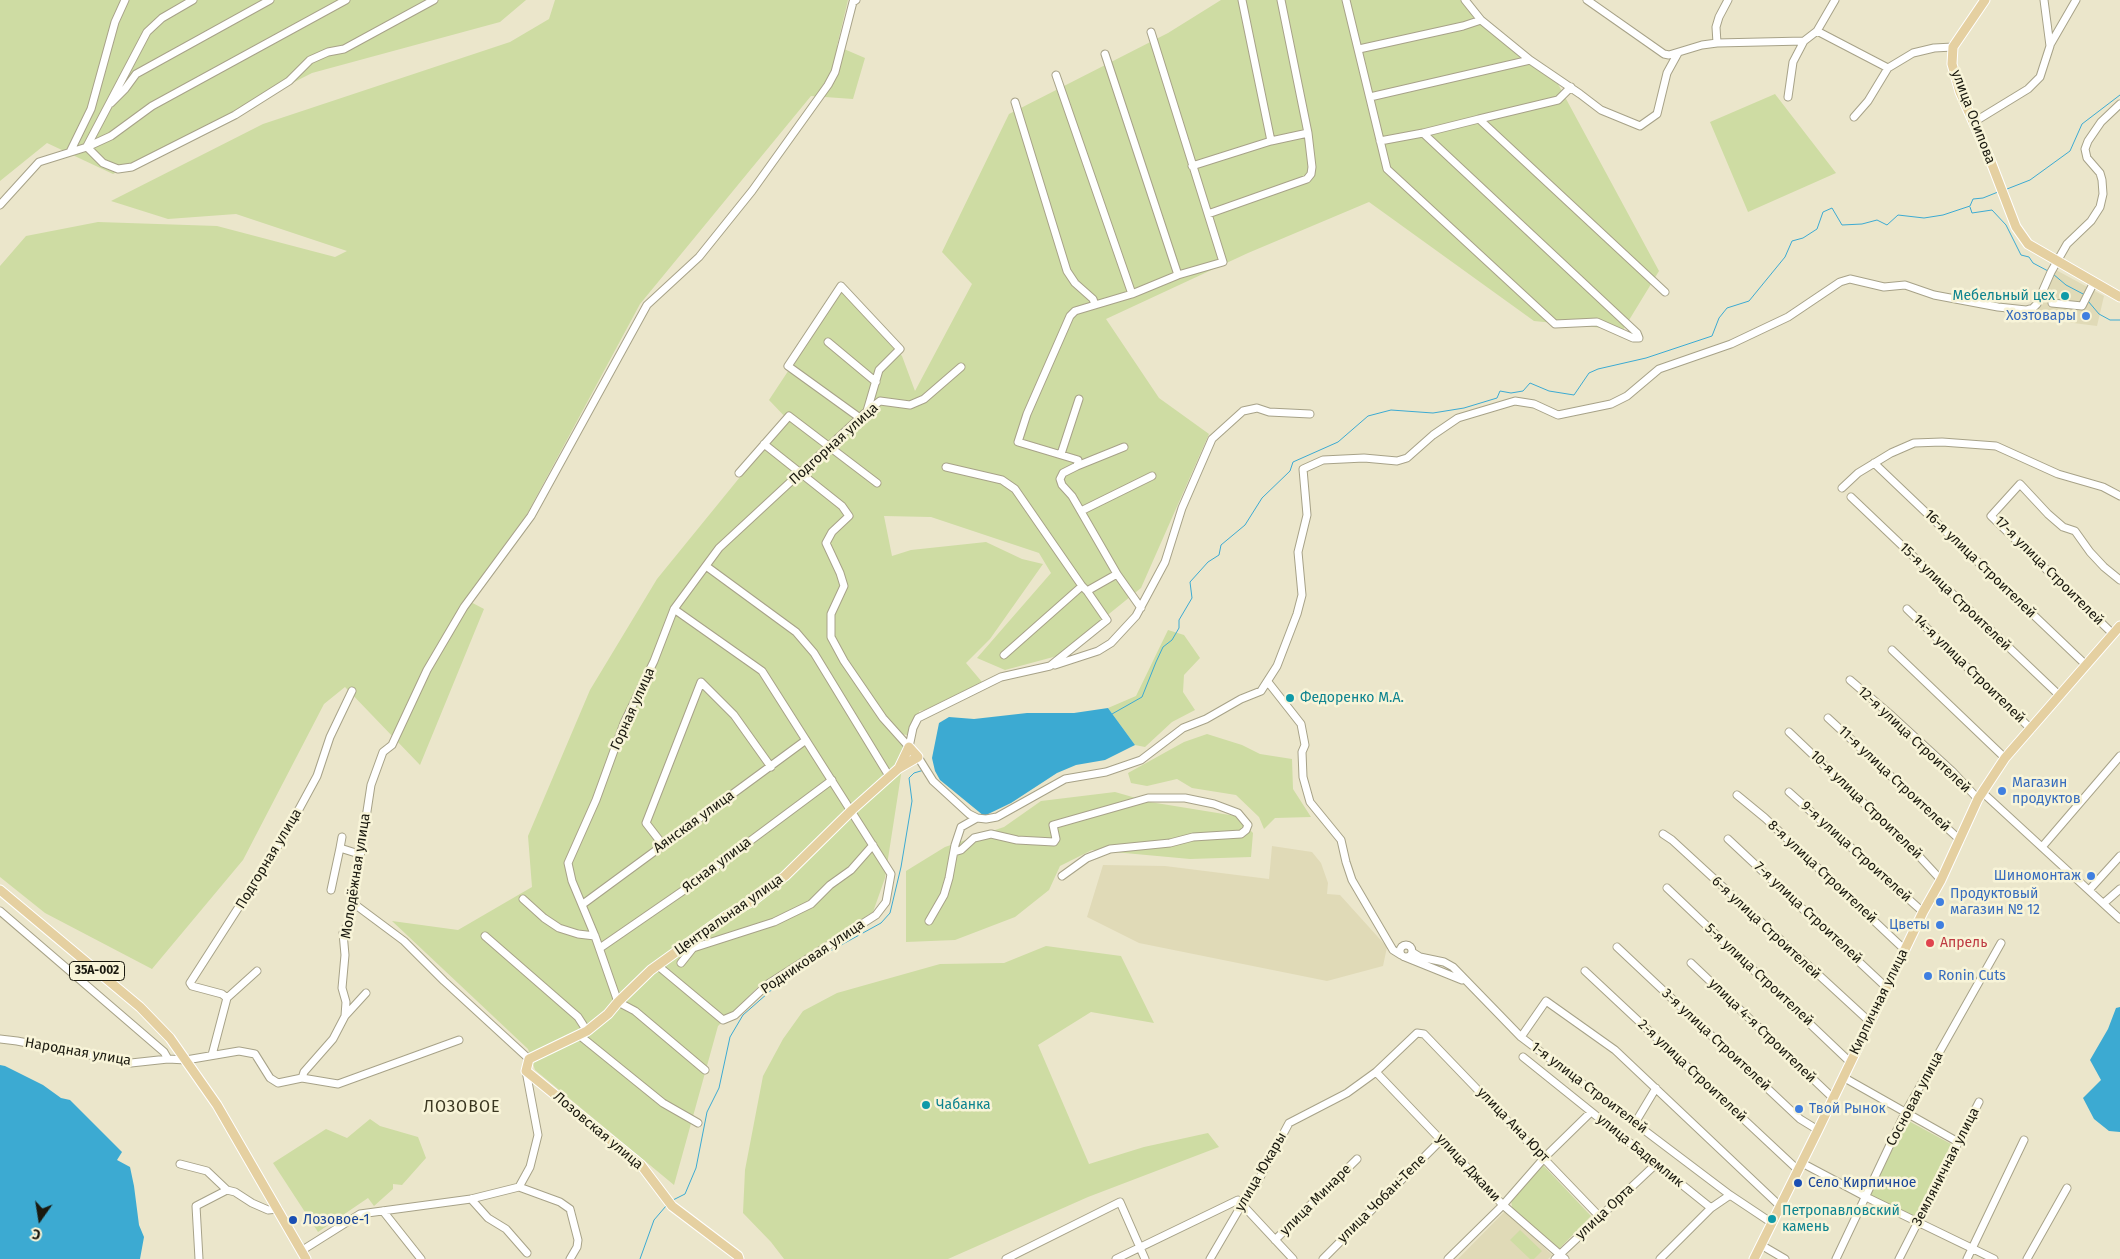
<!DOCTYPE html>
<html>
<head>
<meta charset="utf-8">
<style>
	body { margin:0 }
	#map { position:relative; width:2120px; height:1259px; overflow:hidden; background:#ebe6cb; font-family:"Fira Sans",sans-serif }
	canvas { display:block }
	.north { position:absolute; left:15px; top:1194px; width:50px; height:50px; -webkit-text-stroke:4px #f8f4d8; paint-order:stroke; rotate:193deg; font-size:14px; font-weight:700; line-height:20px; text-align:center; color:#1a190f }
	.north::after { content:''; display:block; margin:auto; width:18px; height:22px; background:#1a190f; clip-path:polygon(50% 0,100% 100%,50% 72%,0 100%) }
</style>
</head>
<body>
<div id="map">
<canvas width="2120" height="1259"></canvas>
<div class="north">С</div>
</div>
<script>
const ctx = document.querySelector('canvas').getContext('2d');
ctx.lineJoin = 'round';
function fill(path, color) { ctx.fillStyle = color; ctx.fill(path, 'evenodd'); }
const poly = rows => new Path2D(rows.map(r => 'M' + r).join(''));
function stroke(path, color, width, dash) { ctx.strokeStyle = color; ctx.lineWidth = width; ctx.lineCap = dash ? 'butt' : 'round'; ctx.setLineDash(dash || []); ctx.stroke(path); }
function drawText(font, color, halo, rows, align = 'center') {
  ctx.font = font + ' "Fira Sans",sans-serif'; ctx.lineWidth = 5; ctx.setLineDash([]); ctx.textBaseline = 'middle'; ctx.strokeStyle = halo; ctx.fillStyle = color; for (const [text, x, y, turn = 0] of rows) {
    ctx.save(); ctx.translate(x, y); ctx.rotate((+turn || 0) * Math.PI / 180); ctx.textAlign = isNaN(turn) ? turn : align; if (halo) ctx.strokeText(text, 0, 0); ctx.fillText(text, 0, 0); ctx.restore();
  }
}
fill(poly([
	[2056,270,2104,296,2097,326,2034,318],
	[1272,846,1312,852,1321,863,1328,883,1327,894,1340,895,1387,947,1383,966,1327,981,1139,943,1087,917,1103,865,1165,866,1269,879],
	[1506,1210,1552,1255,1548,1259,1458,1259]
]), '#e0dab7');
fill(poly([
	[0,0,526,0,500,22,312,73,113,174,47,143,0,181],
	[555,0,848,0,837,46,865,58,853,99,811,96,640,304,527,514,465,599,484,609,420,765,345,687,324,704,243,860,152,969,45,913,0,877,0,266,26,236,98,222,217,226,335,257,347,251,236,214,168,219,111,201,263,124,510,42,549,19],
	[1221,0,1462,0,1481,20,1558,84,1659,271,1623,330,1534,321,1369,202,1248,253,1106,319,1159,398,1209,434,1141,588,1057,656,1005,670,977,658,1051,573,1039,553,931,517,884,516,892,556,911,550,986,542,1022,559,1043,564,990,639,966,663,982,682,925,710,919,711,920,714,913,720,907,735,894,733,905,749,885,878,873,912,762,983,718,1026,674,1185,535,1070,528,1049,392,921,458,930,532,887,528,836,590,690,657,579,762,450,789,421,769,400,841,291,902,356,915,391,972,284,942,252,1009,114,1168,33],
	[1775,94,1836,173,1748,212,1710,122],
	[1168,630,1184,635,1200,658,1184,675,1183,692,1195,710,1172,722,1145,747,1135,745,1108,708,1136,696],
	[1207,734,1242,745,1260,754,1292,759,1293,789,1311,817,1275,818,1264,829,1259,817,1236,795,1192,788,1177,779,1147,786,1131,783,1128,773,1184,742],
	[1115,792,1150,802,1236,816,1253,833,1251,857,1190,859,1092,850,1060,866,1049,890,1015,917,955,940,906,942,906,871,945,847,1004,827,1041,801],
	[1046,946,1121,956,1154,1023,1091,1012,1038,1045,1089,1164,1144,1147,1208,1133,1219,1147,1088,1197,948,1259,784,1259,771,1242,743,1213,745,1170,763,1076,783,1039,803,1011,837,993,940,964,1004,963],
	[370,1119,380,1126,418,1137,426,1158,402,1185,393,1184,393,1189,374,1206,368,1198,318,1232,273,1163,326,1129,347,1138],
	[1907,1120,1951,1144,1915,1217,1870,1195],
	[1543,1165,1591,1216,1559,1249,1512,1208,1511,1199],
	[1520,1230,1542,1251,1534,1259,1530,1259,1510,1240]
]), '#cedca3');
fill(poly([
	[1108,708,1135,745,1105,760,1076,765,1057,773,1011,803,984,816,940,780,935,771,932,758,939,723,949,717,974,719,1027,713,1074,713],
	[2120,1007,2120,1132,2109,1131,2094,1119,2083,1098,2101,1080,2090,1060,2108,1029,2116,1008],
	[0,1065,5,1066,43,1085,61,1098,70,1100,122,1152,117,1160,130,1167,134,1186,139,1225,144,1237,140,1259,0,1259]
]), '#3caad2');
stroke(poly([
	[2007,189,2030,180,2070,151,2082,124,2120,95],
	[1970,207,1972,213,1992,210,2006,225,2021,255,2029,257,2033,263,2048,271],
	[2053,274,2066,285,2085,295],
	[2088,301,2099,314,2110,320,2120,320],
	[1112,714,1142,697,1156,662,1163,647,1172,640,1179,628,1179,620,1192,598,1190,582,1208,562,1219,555,1221,545,1245,525,1262,498,1290,471,1293,462,1338,442,1368,416,1391,410,1433,413,1464,408,1497,398,1500,391,1511,393,1523,391,1530,383,1549,391,1574,395,1589,373,1598,369,1646,358,1712,336,1719,318,1727,308,1749,301,1785,257,1792,241,1803,238,1817,229,1823,212,1832,208,1842,225,1862,224,1877,220,1887,225,1898,215,1924,218,1943,215,1970,206,1973,199,1983,198,1998,192],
	[673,1200,685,1194,696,1168,707,1112,719,1088,730,1037,743,1015,776,986,832,950,881,923,890,913,901,867,912,801,909,778,914,773,924,770],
	[640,1259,654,1220,666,1206]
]), '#3caad2', 1);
const minor = poly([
	[1242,0,1271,141],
	[1346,0,1387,169,1555,324,1597,322,1633,338,1639,338,1637,333,1423,133,1479,119,1665,292],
	[1465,0,1481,20,1530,60,1580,94,1601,110,1640,126,1657,114,1667,73,1678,53],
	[1587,0,1664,54,1669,55,1702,45,1717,43,1804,41,1817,31,1888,68,1913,53,1934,48,1953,47],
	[1817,31,1835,0],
	[1717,43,1716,27,1719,17,1728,0],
	[2050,45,2076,0],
	[1359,49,1463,26,1481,20],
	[1105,54,1178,275],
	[1056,75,1132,294],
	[1370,97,1530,60],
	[1788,97,1793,62,1804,41],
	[1015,102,1067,271,1075,283,1093,299,1095,305,1132,294,1178,275,1223,262,1151,32],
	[111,103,125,89,136,74,270,0],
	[1854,117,1868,101,1888,68],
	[1479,119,1558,100,1571,87],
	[1974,122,2028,89,2040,77,2050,46,2044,0],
	[1380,141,1423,133],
	[87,146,147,32,162,18,193,0],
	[87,147,103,163,118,169,132,167,235,115,289,81,310,60,328,52,344,49,434,0],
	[70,152,91,109,115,22,125,0],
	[1192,166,1271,141,1308,133],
	[0,205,39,162,87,147,111,136,152,106,346,0],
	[1208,214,1307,179,1311,174,1312,167,1308,133,1281,0],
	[2052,303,2082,306,2094,282],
	[828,342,876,382],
	[860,418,788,366,841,286,900,349,879,370,867,411],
	[764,444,842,506,849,516,832,532,826,543,840,573,844,586,831,614,831,637,844,661,883,718,909,747],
	[1061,454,1079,399],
	[1874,463,2086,665],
	[1077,466,1124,447],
	[946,467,1002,480,1015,489,1082,586,1087,591],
	[739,473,789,416,877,483],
	[1842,488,1858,473,1891,453,1914,443,1942,442,1996,446,2058,474,2103,487,2120,496],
	[1851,497,2060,696],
	[1081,511,1152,476],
	[706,566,796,632,814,653,889,776],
	[1117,574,1141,608],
	[1907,609,2031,729],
	[2113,634,1991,516,2020,484,2048,514,2063,527,2075,531,2090,552,2104,567,2120,580],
	[1892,650,2005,758],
	[1004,655,1082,586],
	[1055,665,1098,651,1111,643,1136,616,1165,562,1182,508,1212,439,1243,411,1257,408,1269,412,1310,414],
	[1850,680,1892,716,1952,771,1978,799],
	[1268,682,1301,724,1305,745,1302,752,1303,777,1310,802,1341,840,1346,862,1352,880,1393,950,1401,955],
	[1828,718,1960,840],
	[1789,732,1918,855,1941,880],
	[909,747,913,728,918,718,1001,677,1050,666,1107,620,1087,591,1117,574,1072,496,1062,485,1060,479,1063,473,1077,466,1078,460,1018,442,1027,414,1070,316,1075,311,1095,305],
	[918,757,933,781,969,814,977,818,986,819,997,817,1065,779,1106,772,1141,760,1183,728,1206,719,1241,699,1261,691,1277,666,1297,614,1302,595,1298,552,1307,515,1303,469,1323,460,1364,458,1397,461,1407,458,1433,435,1458,418,1515,401,1534,404,1558,415,1611,404,1627,396,1659,369,1731,344,1788,317,1840,282,1850,279,1884,287,1905,285,1934,295,1998,307,2026,310,2033,308,2037,304,2051,272,2067,244,2091,221,2100,207,2103,194,2102,180,2100,173,2087,158,2085,149,2088,141,2101,122,2120,104],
	[1789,792,1923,912],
	[1982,792,2120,919],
	[1737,795,1765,818,1905,950],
	[1663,834,1672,840,1870,1022],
	[342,837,340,848,359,854],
	[1728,839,1887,988],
	[663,845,646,823,701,682,734,715,771,767],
	[2042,847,2120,756],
	[954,852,961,850,974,838,991,834,1017,840,1054,842,1056,839,1053,825,1148,798,1185,798,1214,804,1238,813,1248,825,1246,830,1241,834,1193,837,1170,843,1110,849,1087,858,1062,876],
	[1667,888,1850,1062],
	[2090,889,2120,856],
	[331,890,340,848],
	[523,899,544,918,559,928,578,934,595,936],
	[353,903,404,941,444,981,529,1059],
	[2104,903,2120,889],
	[583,904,806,740],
	[0,911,164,1052,168,1059],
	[929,921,944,895,949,878,955,845,961,827,977,818],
	[485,936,578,1017,587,1031],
	'1400 951a6 6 0 1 1 12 0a6 6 0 1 1-12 0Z',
	[685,946,693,948,774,922,811,904,830,885,851,870,873,845],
	[1617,947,1800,1119,1818,1130],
	[600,948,687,888,832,780],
	[1412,952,1420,957,1444,962,1453,967,1521,1037,1730,1195,1772,1223],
	[1405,957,1462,980],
	[681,963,693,948],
	[1691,963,1833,1098],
	[657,965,723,1020,735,1015,768,984,876,915,886,902,891,874,762,671,674,609],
	[1585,971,1798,1170],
	[227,998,222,994,192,986,190,983,285,835,317,776,330,737,352,691],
	[345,1016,366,993],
	[579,1035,663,1103,698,1123],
	[1521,1037,1546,1001,1615,1050,1780,1206],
	[0,1039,17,1041,131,1063,168,1059,186,1060,239,1051,255,1054,270,1078,278,1083,302,1078,338,1084,459,1040],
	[212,1055,227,998,257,971],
	[1523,1057,1711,1208],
	[705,1070,635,1011,618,1002,595,936,572,881,568,863,596,800,624,723,654,661,674,609,719,548,867,411,880,401,910,405,924,399,961,367],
	[1376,1072,1503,1205,1565,1259],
	[1843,1077,1958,1142],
	[302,1078,304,1072,333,1039,345,1016,346,1002,342,988,345,955,343,933,349,922,353,903,371,785,383,752,392,745,427,670,464,607,531,516,647,305,699,257,752,191,828,85,835,72,853,2,856,0],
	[1635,1123,1656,1088],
	[1802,1163,1866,1197,1994,1259],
	[180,1164,207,1171,227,1190],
	[519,1187,560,1202,570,1209,578,1240,577,1247,570,1259],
	[471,1199,488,1218,506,1229,527,1253],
	[383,1211,421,1259],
	[1275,1240,1357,1159],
	[1761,1245,1785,1259],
	[301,1251,360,1214,471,1199,519,1187,530,1167,538,1135,526,1071],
	[199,1259,196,1206,227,1190,235,1192,252,1203,268,1210,278,1209],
	[1006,1259,1120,1202,1145,1259],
	[1116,1259,1238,1200,1293,1259],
	[1210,1259,1241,1206,1257,1183,1289,1123,1347,1093,1376,1072,1417,1033,1424,1034,1600,1217],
	[1323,1259,1442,1139],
	[1448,1259,1503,1205,1545,1157,1591,1112],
	[1555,1259,1656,1164],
	[1660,1259,1711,1208,1730,1195],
	[1836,1259,1905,1113,2001,943],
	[1899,1259,1979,1102],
	[1967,1259,2024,1140],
	[2027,1259,2067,1188]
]);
const major = poly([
	[1985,0,1953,47,1952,64,1960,92,1991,162,2016,227,2028,244,2120,297],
	[0,890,140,1007,170,1038,217,1105,306,1259],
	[739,1259,738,1256,672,1206,641,1165,526,1071,529,1059,587,1031,608,1014,618,1002,651,970,726,916,754,900,785,876,852,810,899,768,909,747,918,757,899,768],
	[1754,1259,1818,1130,1923,912,1941,880,1978,799,2005,758,2120,626]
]);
stroke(minor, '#a7a288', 9);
stroke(major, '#fff', 11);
stroke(minor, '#fff', 7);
stroke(major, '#e5d0a1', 9);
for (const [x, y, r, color] of [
	[2065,296,5,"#0f9aa8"],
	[2086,316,5,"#3f7fe0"],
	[1290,698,5,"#0f9aa8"],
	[2002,791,5,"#3f7fe0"],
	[2091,876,5,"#3f7fe0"],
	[1940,902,5,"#3f7fe0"],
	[1940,925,5,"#3f7fe0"],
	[1930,943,5,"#e0444e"],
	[1928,976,5,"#3f7fe0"],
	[926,1105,5,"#0f9aa8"],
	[1799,1109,5,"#3f7fe0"],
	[1798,1183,5,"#1a4fb4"],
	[1772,1219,5,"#0f9aa8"],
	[293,1220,5,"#1a4fb4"]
]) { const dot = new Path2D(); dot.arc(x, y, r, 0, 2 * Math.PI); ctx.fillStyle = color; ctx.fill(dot); stroke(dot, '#f8f4d8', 2); }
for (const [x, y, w] of [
	[97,971,55]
]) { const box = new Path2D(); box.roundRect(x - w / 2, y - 9.5, w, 19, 4); ctx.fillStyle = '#f8f4d8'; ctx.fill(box); stroke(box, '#1a190f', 1); }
drawText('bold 12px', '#1a190f', null, [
	["35А-002",97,971]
]);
drawText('14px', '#1a190f', '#f8f4d8', [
	["улица Осипова",1973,117,69],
	["Подгорная улица",834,444,-42],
	["16-я улица Строителей",1980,564,44],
	["17-я улица Строителей",2049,571,45],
	["15-я улица Строителей",1955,597,44],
	["14-я улица Строителей",1969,669,44],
	["Горная улица",633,709,-66],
	["12-я улица Строителей",1914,740,43],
	["11-я улица Строителей",1894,779,43],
	["10-я улица Строителей",1866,805,44],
	["Аянская улица",694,822,-36],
	["9-я улица Строителей",1856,852,42],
	["Подгорная улица",269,859,-59],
	["Ясная улица",717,865,-37],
	["8-я улица Строителей",1822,872,43],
	["Молодёжная улица",356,876,-81],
	["7-я улица Строителей",1808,913,43],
	["Центральная улица",729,915,-35],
	["6-я улица Строителей",1766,928,43],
	["Родниковая улица",813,957,-34],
	["5-я улица Строителей",1759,975,43],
	["Кирпичная улица",1879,1002,-64],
	["улица 4-я Строителей",1762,1031,44],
	["3-я улица Строителей",1716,1040,43],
	["Народная улица",78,1052,10],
	["2-я улица Строителей",1692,1071,43],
	["1-я улица Строителей",1589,1088,37],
	["Сосновая улица",1915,1099,-62],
	["улица Ана Юрт",1513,1125,46],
	["Лозовская улица",598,1131,40],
	["улица Бадемлик",1640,1151,39],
	["Земляничная улица",1946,1167,-63],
	["улица Джами",1468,1168,47],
	["улица Юкары",1261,1172,-60],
	["улица Чобан-Тепе",1382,1199,-45],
	["улица Минаре",1316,1200,-45],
	["улица Орта",1605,1212,-43]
]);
drawText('14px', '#0d838f', '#f8f4d8', [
	["Мебельный цех",2055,296,"right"],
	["Федоренко М.А.",1300,698],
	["Чабанка",936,1105],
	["Петропавловский",1782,1211],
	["камень",1782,1227]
], 'left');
drawText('14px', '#366cbe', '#f8f4d8', [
	["Хозтовары",2076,316,"right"],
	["Магазин",2012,783],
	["продуктов",2012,799],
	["Шиномонтаж",2081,876,"right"],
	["Продуктовый",1950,894],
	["магазин № 12",1950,910],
	["Цветы",1930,925,"right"],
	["Ronin Cuts",1938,976],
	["Твой Рынок",1809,1109]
], 'left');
drawText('14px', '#be3a42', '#f8f4d8', [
	["Апрель",1940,943]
], 'left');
drawText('14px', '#164399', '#f8f4d8', [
	["Село Кирпичное",1808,1183],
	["Лозовое-1",303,1220]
], 'left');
ctx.letterSpacing = '1px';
drawText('16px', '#3b3721', '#f8f4d8', [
	["ЛОЗОВОЕ",462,1108]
]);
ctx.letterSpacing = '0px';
</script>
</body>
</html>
